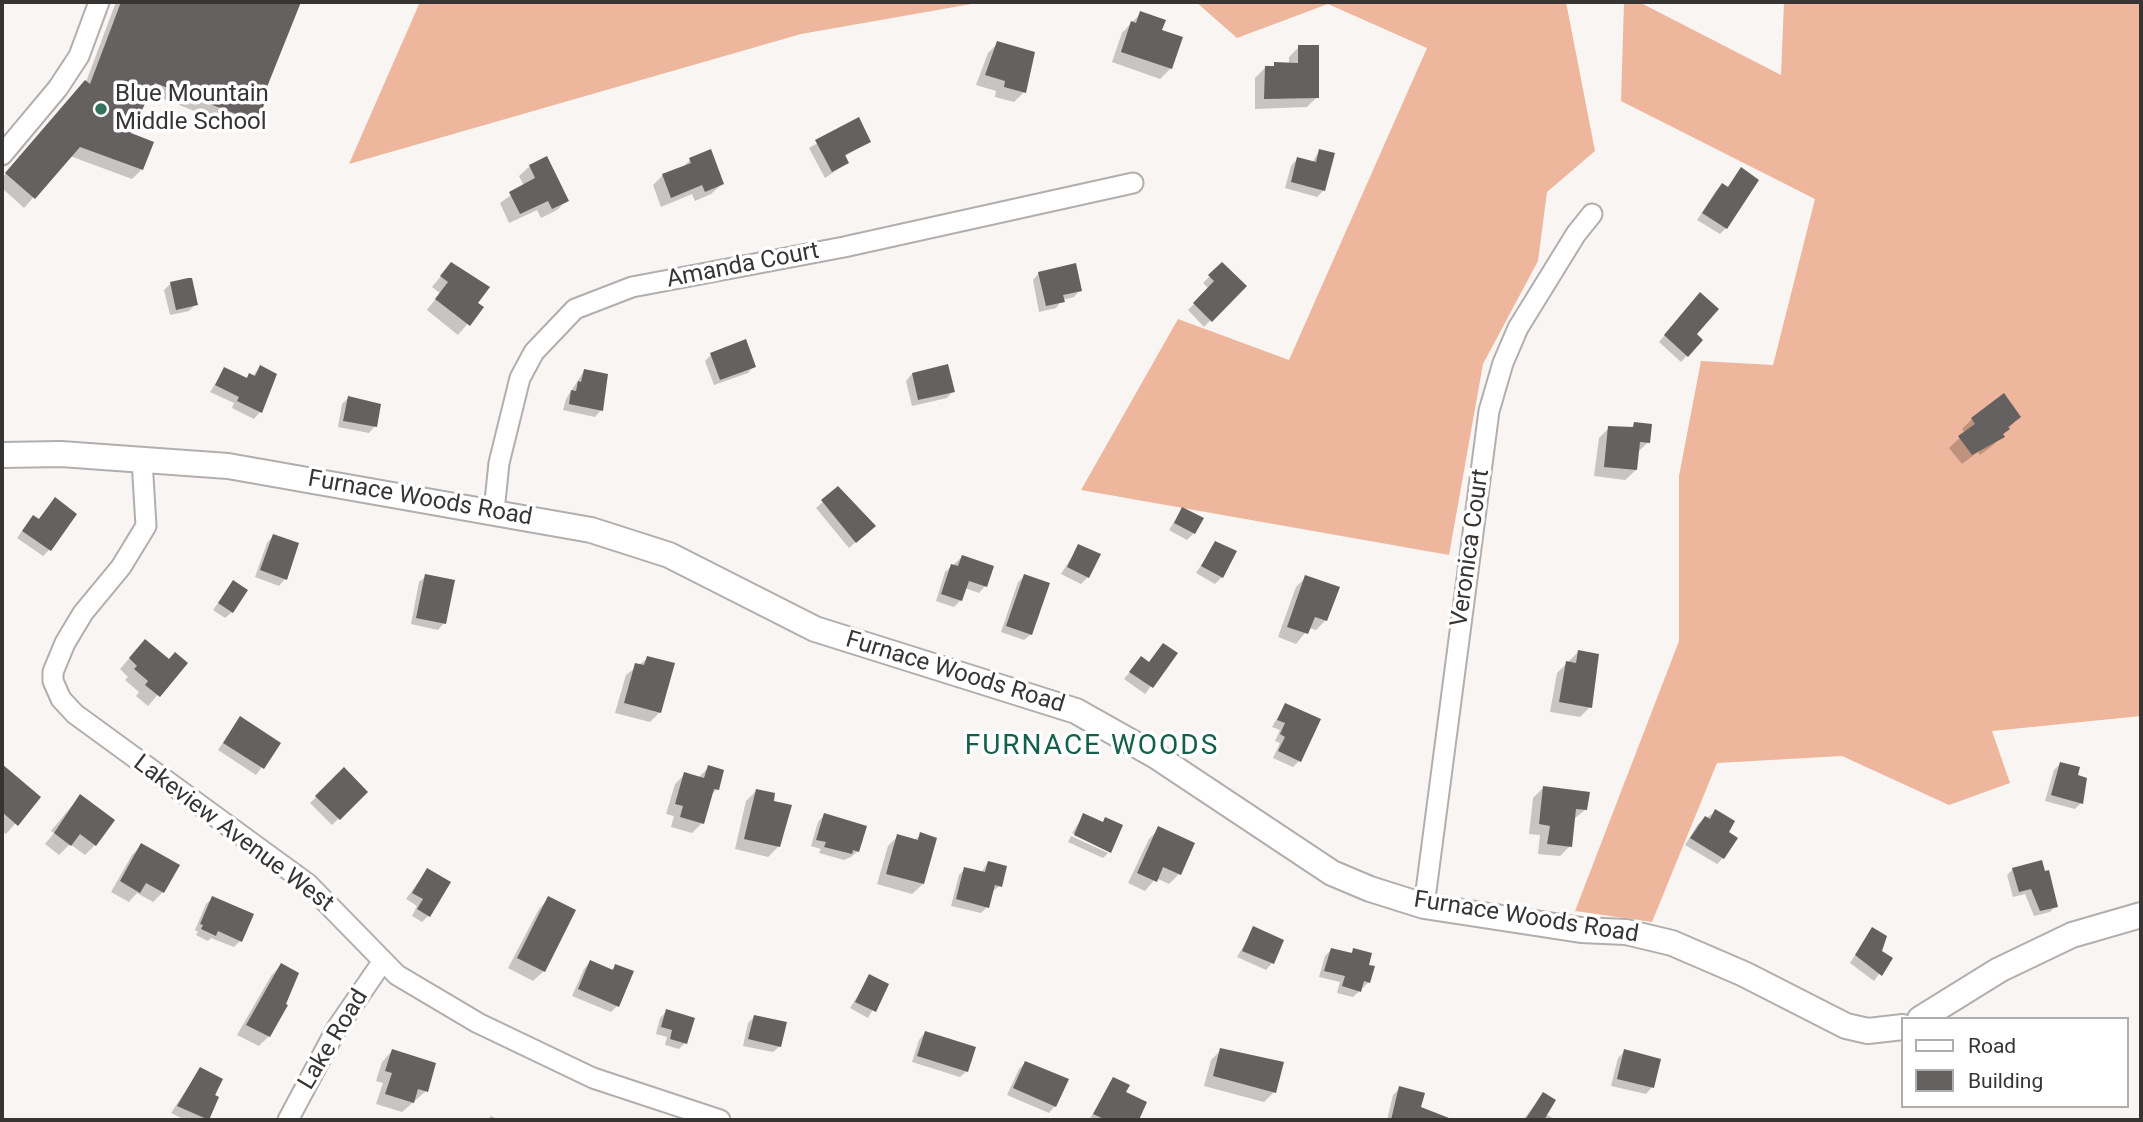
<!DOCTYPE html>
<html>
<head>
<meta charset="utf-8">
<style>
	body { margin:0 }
	#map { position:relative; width:2143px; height:1122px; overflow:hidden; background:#f9f5f3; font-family:Roboto,sans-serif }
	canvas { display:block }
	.frame { position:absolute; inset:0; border:4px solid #373534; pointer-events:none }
	.legend { position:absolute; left:1901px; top:1017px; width:228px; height:91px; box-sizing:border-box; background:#fff; border:2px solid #afaeae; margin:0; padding:9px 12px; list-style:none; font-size:21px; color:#373534 }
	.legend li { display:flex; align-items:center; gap:14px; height:35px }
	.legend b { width:35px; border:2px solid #afaeae }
</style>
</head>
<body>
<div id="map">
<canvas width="2143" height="1122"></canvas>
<div class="frame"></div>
<ul class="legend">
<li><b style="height:9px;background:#fff"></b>Road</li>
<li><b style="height:19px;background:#656160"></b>Building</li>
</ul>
</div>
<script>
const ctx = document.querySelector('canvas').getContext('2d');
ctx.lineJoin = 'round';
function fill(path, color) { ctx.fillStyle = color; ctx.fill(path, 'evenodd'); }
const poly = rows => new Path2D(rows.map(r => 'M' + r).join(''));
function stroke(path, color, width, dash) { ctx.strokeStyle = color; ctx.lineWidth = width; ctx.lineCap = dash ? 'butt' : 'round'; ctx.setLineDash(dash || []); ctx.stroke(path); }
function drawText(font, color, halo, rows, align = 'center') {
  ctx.font = font + ' Roboto,sans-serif'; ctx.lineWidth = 7; ctx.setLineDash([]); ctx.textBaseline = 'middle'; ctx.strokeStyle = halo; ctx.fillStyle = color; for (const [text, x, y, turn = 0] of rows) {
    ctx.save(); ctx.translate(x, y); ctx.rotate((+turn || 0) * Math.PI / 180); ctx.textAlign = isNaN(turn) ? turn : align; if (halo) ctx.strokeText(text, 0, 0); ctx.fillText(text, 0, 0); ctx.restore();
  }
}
fill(poly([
	[420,2,983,2,801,34,349,164],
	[1196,2,1566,2,1595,151,1547,192,1538,261,1483,364,1449,555,1081,490,1178,319,1289,360,1427,48,1328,4,1237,38],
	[1624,2,1639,2,1781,75,1784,2,2141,2,2141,716,1992,731,2010,783,1949,805,1842,756,1717,763,1652,922,1575,911,1679,641,1679,476,1701,361,1773,365,1815,199,1621,101]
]), '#eeb79d');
fill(poly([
	[116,2,299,2,263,93,256,121,246,131,148,93,129,134,142,169,132,179,70,156,24,208,2,188,2,178,86,82],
	[1141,13,1160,31,1180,38,1170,69,1160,79,1112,62,1122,33],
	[998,43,1024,92,1014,102,995,97,996,91,976,85,988,53],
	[1299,47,1317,97,1307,107,1255,109,1255,78,1265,68,1289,64,1289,57],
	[858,120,869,141,844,157,847,163,825,178,809,148],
	[1319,151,1324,190,1317,197,1285,188,1291,166,1297,159,1312,163],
	[690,160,722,184,711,194,695,201,692,194,661,207,653,185,663,175,681,169],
	[530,166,567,200,557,210,541,218,537,210,509,223,500,203,524,186,519,176],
	[1741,170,1726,228,1720,234,1697,220,1716,191,1722,185,1727,188],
	[451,264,481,308,458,335,427,310,440,293,432,287],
	[1222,264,1244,286,1204,327,1188,310,1209,289,1203,283],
	[1039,273,1080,290,1074,297,1062,300,1056,308,1039,312,1033,280],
	[171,283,196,304,189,311,170,315,164,290],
	[1693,301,1694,334,1701,340,1681,362,1659,342],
	[711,355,754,366,748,373,714,385,705,361],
	[260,367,275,375,260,412,254,419,232,408,234,403,210,392,225,369,245,379,249,375,252,377],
	[584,371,601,410,595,417,563,410,566,399],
	[912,374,953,391,947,398,912,406,906,381],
	[348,398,375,426,369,433,338,427,342,404],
	[2019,417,1992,446,1980,455,1978,452,1962,464,1949,448,1965,433,1962,429,1972,419],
	[1635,424,1648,442,1637,453,1636,470,1625,480,1594,476,1599,438,1609,428,1630,429],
	[838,489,867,532,849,548,816,508],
	[55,499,49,550,43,556,17,538,27,524,38,520],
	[1182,509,1194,533,1187,540,1169,530],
	[273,536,297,545,285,579,279,586,255,577,267,543],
	[1215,544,1222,577,1215,584,1196,573],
	[1079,546,1088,577,1081,584,1061,574],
	[962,557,985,586,979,593,965,588,961,600,954,607,936,601,945,572],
	[426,576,444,623,438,630,411,624,419,582],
	[1025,576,1031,634,1024,640,1001,632,1018,582],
	[1306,577,1326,620,1316,630,1309,628,1296,644,1278,637,1296,587],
	[233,582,232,612,225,618,213,610],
	[135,652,185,663,148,706,136,696,139,692,125,680,128,677,120,669],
	[1578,652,1590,707,1580,717,1550,712,1557,673],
	[1175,654,1145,694,1124,679,1141,658,1148,664],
	[648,658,660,712,650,722,615,713,626,675],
	[1285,705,1299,761,1293,767,1273,758,1280,743,1275,741,1280,730,1272,727],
	[240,718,279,744,256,775,218,750],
	[2060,764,2075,776,2081,803,2075,809,2045,801,2054,770],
	[2,766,39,797,6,834,2,831],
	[709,767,717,789,710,796,702,823,692,833,671,827,674,816,666,814,675,784,685,774,698,778],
	[344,770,366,792,332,825,310,803],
	[1543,788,1586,809,1574,819,1570,846,1560,856,1538,854,1540,835,1529,834,1533,798],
	[756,791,778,847,768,857,735,849,746,801],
	[80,796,95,845,85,855,70,844,59,855,45,844,54,833,51,831],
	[1716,811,1726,832,1723,858,1717,864,1685,845,1698,824],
	[824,815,858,851,851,857,844,860,819,853,821,849,811,846,818,822],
	[1084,815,1102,823,1106,819,1110,850,1072,833],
	[1159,829,1179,874,1169,884,1156,878,1145,891,1128,883,1149,839],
	[921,834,923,884,912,894,877,884,888,846,898,836,914,841],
	[1071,836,1108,853,1103,858,1068,842],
	[142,845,163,892,153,902,137,893,129,902,111,892,132,855],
	[988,862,1000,886,991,892,987,907,981,913,951,906,959,875,965,869,981,873],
	[2013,869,2056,906,2050,912,2034,916,2025,894,2013,897,2007,875],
	[427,870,428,916,422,922,412,916,417,906,406,899],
	[213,898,240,941,234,947,211,938,208,941,196,935,198,932,195,930,206,904],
	[549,898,544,971,533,981,508,968,539,909],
	[1254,928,1282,941,1272,963,1266,970,1237,957],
	[1872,929,1880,952,1891,958,1874,981,1850,963],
	[1331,950,1349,955,1354,950,1367,966,1369,982,1353,997,1337,993,1340,982,1319,977,1325,956],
	[590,962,610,971,616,966,617,1006,611,1012,572,996,584,969],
	[281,965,269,1036,259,1046,237,1035,271,976],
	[870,976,887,985,868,1018,850,1008],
	[667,1011,685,1043,679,1049,665,1045,667,1037,656,1034,660,1018],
	[754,1017,780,1046,773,1052,743,1046,748,1023],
	[925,1033,967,1071,960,1077,912,1062,919,1040],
	[1221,1050,1274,1092,1264,1102,1204,1086,1211,1060],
	[392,1051,426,1091,402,1112,376,1104,383,1083,376,1081,382,1062],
	[1625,1051,1652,1087,1646,1094,1611,1086,1618,1058],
	[1025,1063,1055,1106,1049,1113,1007,1095,1019,1069],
	[200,1069,221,1079,207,1120,185,1120,171,1113],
	[1114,1079,1124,1093,1145,1103,1137,1120,1089,1120],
	[1400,1088,1419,1108,1451,1120,1387,1120,1393,1095],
	[1543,1094,1546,1114,1556,1120,1523,1120],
	[491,1116,499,1120,487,1120]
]), '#0003');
fill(poly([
	[121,2,301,2,265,92,269,93,257,122,155,83,131,133,154,142,143,170,80,147,35,199,5,173,85,80,90,84],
	[1140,11,1166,20,1162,30,1183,37,1172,69,1121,52,1131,21,1136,23],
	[997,41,1035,52,1026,93,1004,87,1005,81,985,75],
	[1298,45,1319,45,1319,98,1264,99,1265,66,1274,66,1274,62,1298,63],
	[859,117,871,142,845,155,849,163,832,172,815,140],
	[711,149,724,184,705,192,702,185,671,198,662,174,691,163,689,158],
	[1319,149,1335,153,1325,191,1291,182,1297,157,1316,162],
	[547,156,569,201,552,209,548,201,520,214,509,192,535,178,529,165],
	[1741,167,1759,180,1727,229,1702,213,1722,183,1728,187],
	[451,262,490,287,478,303,484,307,470,326,435,299,448,282,440,276],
	[1222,262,1247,286,1212,322,1193,303,1214,281,1208,275],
	[1076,263,1082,291,1063,295,1065,302,1046,306,1038,272],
	[188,278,192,278,198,305,176,310,170,282],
	[1700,292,1719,309,1697,334,1703,340,1688,357,1664,335],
	[746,339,756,367,720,380,710,353],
	[948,364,955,392,918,400,912,373],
	[260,365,277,374,262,413,237,401,239,397,215,385,224,367,247,378,249,373,255,376],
	[584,369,608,374,603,411,569,404,571,390,576,391,578,381,581,382],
	[2004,393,2021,417,2008,427,2010,429,2003,434,2005,437,1972,455,1958,436,1975,424,1971,418],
	[348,396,381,404,377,427,343,421],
	[1634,422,1652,424,1650,443,1640,442,1637,470,1604,467,1608,426,1633,427],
	[838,486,876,526,856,543,821,500],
	[55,497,77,514,51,551,22,531,33,515,39,519],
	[1182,507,1204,518,1195,534,1174,523],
	[273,534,299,543,287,580,260,570],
	[1215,541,1237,551,1223,578,1201,566],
	[1078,544,1101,554,1089,578,1067,567],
	[962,555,994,566,987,587,969,581,962,601,941,594,951,564,958,566],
	[425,574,455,580,446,624,416,618],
	[1024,574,1050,583,1032,635,1006,626],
	[1305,575,1340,587,1327,621,1315,617,1308,634,1287,627],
	[233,580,248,590,233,613,218,603],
	[145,639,169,659,175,652,188,663,160,697,145,685,148,681,134,669,137,666,129,658],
	[1163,643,1178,653,1153,688,1129,672,1141,656,1149,662],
	[1578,650,1599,654,1592,708,1559,702,1566,661,1576,663],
	[647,656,675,663,661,713,624,703,635,663,644,665],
	[1285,703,1321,719,1301,762,1278,751,1285,737,1280,734,1285,723,1277,720],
	[240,716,281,743,264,769,223,743],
	[2060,762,2080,767,2078,775,2087,778,2083,804,2051,795],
	[2,764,41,797,18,826,2,812],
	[708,765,724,770,719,790,714,789,704,824,680,817,683,806,675,804,684,772,704,778],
	[344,767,368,792,340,820,315,796],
	[1543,786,1590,792,1587,810,1576,809,1572,847,1547,844,1550,826,1539,824],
	[756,789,775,793,774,801,792,805,780,847,744,839],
	[80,794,115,820,96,846,80,834,71,846,54,833],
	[1715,809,1735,821,1729,832,1738,838,1724,859,1690,838,1705,816,1710,819],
	[824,813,867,826,859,852,853,850,852,854,824,847,826,842,816,840],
	[1083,813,1103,822,1105,817,1123,825,1111,853,1074,835],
	[1158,826,1195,843,1181,875,1163,867,1157,882,1137,873],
	[920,832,937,838,924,884,886,874,897,834,918,840],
	[141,843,180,865,164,893,146,883,140,893,120,881],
	[2042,860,2045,871,2049,870,2058,907,2040,911,2031,889,2019,892,2012,868],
	[988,861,1007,866,1002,887,995,885,989,908,956,899,964,867,985,872],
	[427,868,451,882,430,917,417,909,423,899,412,893],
	[212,896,254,914,242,942,218,931,216,936,201,929,203,925,200,924],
	[548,896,576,910,545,972,517,958],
	[1253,926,1284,940,1274,964,1242,951],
	[1872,927,1887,936,1882,951,1893,958,1882,976,1855,955],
	[1331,948,1352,953,1353,948,1372,953,1369,965,1375,966,1370,983,1364,981,1361,992,1342,986,1345,976,1324,971],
	[590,960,613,970,615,964,634,971,619,1007,578,989],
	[281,963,299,973,286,1004,288,1005,270,1037,246,1025],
	[869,974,889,984,876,1012,855,1002],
	[666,1009,695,1018,687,1044,670,1039,672,1030,661,1027],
	[754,1015,787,1022,781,1047,748,1039],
	[925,1031,976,1047,968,1072,917,1056],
	[1220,1048,1284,1062,1276,1093,1213,1076],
	[392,1049,436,1063,428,1092,418,1089,414,1103,385,1094,392,1073,385,1071],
	[1624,1049,1661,1059,1654,1088,1617,1079],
	[1025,1061,1069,1079,1056,1107,1013,1088],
	[200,1067,223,1079,215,1095,219,1097,209,1120,177,1106],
	[1113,1077,1130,1085,1126,1092,1147,1102,1139,1120,1106,1120,1093,1114],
	[1399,1086,1425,1093,1421,1107,1454,1120,1391,1120],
	[1543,1092,1556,1100,1544,1120,1525,1120]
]), '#656160');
const minor = poly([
	[2,155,58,88,79,56,99,2],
	[142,460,146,526,121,567,83,613,65,643,53,672,53,681,61,699,75,714,308,884,397,975,478,1023,593,1078,720,1120],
	[494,511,499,463,520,378,534,352,575,309,632,287,844,247,1133,183],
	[1424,906,1489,411,1503,363,1518,328,1576,234,1592,214],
	[288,1120,337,1028,383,961]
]);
const tertiary = poly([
	[2,455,61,454,228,466,591,530,669,555,815,629,1076,711,1156,756,1332,873,1370,889,1424,906,1581,930,1626,932,1672,943,1744,974,1846,1026,1868,1031,1903,1027],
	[1920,1019,1999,970,2072,935,2141,915]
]);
stroke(minor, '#b2aead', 23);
stroke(tertiary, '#b2aead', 28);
stroke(minor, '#fff', 19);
stroke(tertiary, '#fff', 24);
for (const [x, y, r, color] of [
	[101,109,7,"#35725d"]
]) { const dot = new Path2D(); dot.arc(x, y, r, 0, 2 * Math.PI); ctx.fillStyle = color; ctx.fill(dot); stroke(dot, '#fff', 2.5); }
drawText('24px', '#373534', '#fff', [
	["Blue Mountain",115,95],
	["Middle School",115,123]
], 'left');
drawText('24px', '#373534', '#fff', [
	["Amanda Court",743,266,-11],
	["Furnace Woods Road",420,499,10],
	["Veronica Court",1471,548,-82],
	["Furnace Woods Road",955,673,17],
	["Lakeview Avenue West",233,834,37],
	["Furnace Woods Road",1526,918,9],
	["Lake Road",334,1040,-59]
]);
ctx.letterSpacing = '2px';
drawText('28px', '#14604a', '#fff', [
	["FURNACE WOODS",1092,747]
]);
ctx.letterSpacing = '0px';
</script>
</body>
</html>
